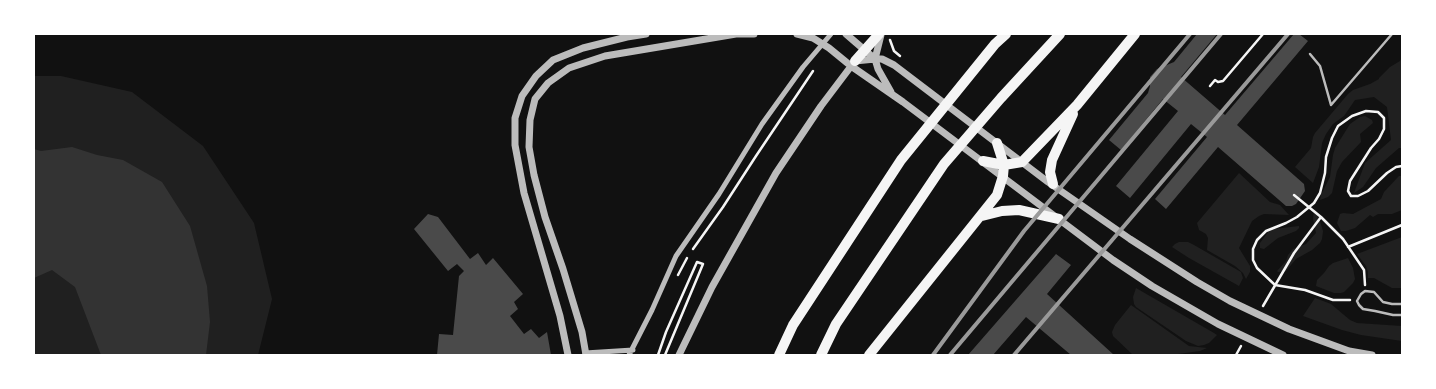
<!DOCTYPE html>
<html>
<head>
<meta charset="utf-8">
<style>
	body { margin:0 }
	#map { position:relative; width:1436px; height:389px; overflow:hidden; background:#111; font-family:Jost,sans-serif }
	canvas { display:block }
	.frame { position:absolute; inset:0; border:35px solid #fff; pointer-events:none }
</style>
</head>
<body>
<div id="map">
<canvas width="1436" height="389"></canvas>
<div class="frame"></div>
</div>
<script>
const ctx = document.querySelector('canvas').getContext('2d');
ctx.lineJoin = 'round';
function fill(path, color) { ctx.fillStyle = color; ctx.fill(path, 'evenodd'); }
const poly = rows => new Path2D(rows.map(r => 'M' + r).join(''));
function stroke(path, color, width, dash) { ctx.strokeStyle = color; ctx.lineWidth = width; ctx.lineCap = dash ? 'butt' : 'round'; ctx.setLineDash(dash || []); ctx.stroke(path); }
fill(poly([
	[1402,57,1402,148,1399,148,1376,168,1363,187,1354,193,1365,163,1391,140,1387,107,1374,97,1355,100,1344,116,1333,124,1326,134,1322,143,1319,167,1313,183,1295,167,1311,148,1313,137,1315,133,1348,94,1353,90,1370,84,1379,79,1379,78,1390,67,1400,61],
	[34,76,61,76,132,92,203,146,254,223,272,299,258,355,34,355],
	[1365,116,1372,120,1373,123,1360,134,1361,142,1342,162,1337,171,1332,193,1328,197,1320,200,1321,195,1330,177,1333,155,1335,148,1350,124,1360,117],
	[1239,173,1270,202,1280,205,1289,215,1264,214,1259,216,1252,221,1239,248,1250,266,1250,272,1246,279,1243,273,1235,266,1207,250,1208,238,1206,234,1199,230,1197,223],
	[1399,176,1402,176,1402,210,1392,214,1378,214,1373,217,1370,215,1355,228,1346,231,1341,231,1337,223,1340,214,1343,213,1353,214,1381,199,1384,192],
	[1315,209,1317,212,1323,231,1322,239,1320,243,1312,250,1296,259,1286,271,1278,272,1277,271,1286,261,1288,255,1293,249,1306,244,1316,233,1313,219,1314,210],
	[1299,226,1299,228,1296,231,1278,238,1264,249,1260,248,1260,243,1268,232,1274,229],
	[1402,237,1402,288,1392,288,1374,278,1368,278,1368,272,1366,266,1357,254],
	[1179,242,1188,242,1194,245,1241,272,1243,278,1239,286,1189,258,1172,247,1175,244],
	[1348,258,1353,268,1355,279,1353,283,1344,292,1341,293,1334,293,1316,286,1317,280,1324,273,1329,266,1333,263],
	[1136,288,1214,333,1217,335,1209,343,1204,345,1198,346,1186,341,1136,307,1134,304,1133,297],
	[1315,298,1331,304,1350,320,1357,323,1402,326,1402,341,1361,335,1342,330,1303,316],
	[1131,305,1189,346,1207,348,1200,351,1171,355,1133,355,1113,336,1112,332,1115,325]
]), '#202020');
fill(poly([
	[72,147,97,155,123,160,162,182,190,226,207,286,210,322,206,355,101,355,75,287,52,270,34,278,34,149,41,151]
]), '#333');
fill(poly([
	[1197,34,1217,34,1181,77,1225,115,1294,34,1299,34,1308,41,1237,125,1304,184,1305,191,1296,204,1292,206,1286,206,1218,147,1166,209,1155,199,1207,137,1191,124,1130,198,1116,186,1178,111,1163,99,1121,150,1109,140,1148,93,1150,86,1150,77,1157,69,1174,62],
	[428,214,438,217,470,259,478,253,486,265,493,258,523,294,514,302,518,309,510,316,524,334,531,329,539,338,547,332,551,355,437,355,439,334,453,335,459,276,464,271,457,264,448,271,414,229],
	[1056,254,1071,265,1047,294,1114,355,1071,355,1026,317,993,355,968,355]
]), '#4a4a4a');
stroke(poly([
	[890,40,894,51,900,56],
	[1210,86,1215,80,1218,82,1223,81,1263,34],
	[1321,217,1343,239,1364,270,1365,285],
	[1348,247,1402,225],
	[693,249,723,207,756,156,813,71],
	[678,275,687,258],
	[1350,300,1333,300,1305,290,1275,285,1257,268,1253,260,1253,249,1257,240,1266,231,1286,223,1297,217,1314,203,1320,193,1325,173,1326,157,1332,138,1338,126,1352,116,1366,111,1378,112,1384,118,1384,129,1379,139,1371,148,1350,181,1348,191,1351,196,1358,196,1368,191,1387,173,1396,167,1402,166],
	[1263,306,1294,253,1321,217,1294,195],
	[658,355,666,332,697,262,703,264,665,355],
	[1236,355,1241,346]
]), '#f5f5f5', 2.5);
stroke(poly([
	[1310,54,1320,66,1331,105,1392,34],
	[1402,304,1392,304,1383,302,1374,292,1365,291,1361,294,1357,301,1359,305,1363,309,1375,311,1393,315,1402,315]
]), '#bcbcbc', 2.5);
stroke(poly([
	[585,353,633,350],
	[629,355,652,310,676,256,719,194,762,124,803,67,831,34]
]), '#bcbcbc', 5);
stroke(poly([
	[797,34,813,38,829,48,851,66,903,102,1113,260,1152,286,1218,324,1283,355],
	[846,34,875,59],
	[881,35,875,59,878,69,891,92],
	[568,355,560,316,524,193,515,145,515,118,522,96,536,76,553,60,583,48,627,37,646,34],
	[586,355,582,332,563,269,545,217,534,175,529,147,530,120,535,99,548,83,569,68,605,56,736,34,754,34],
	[679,355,712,287,776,173,821,106,855,61,875,59,882,59,894,65,1048,182,1130,239,1197,282,1230,301,1289,329,1349,351,1372,355]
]), '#bcbcbc', 7);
stroke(poly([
	[855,61,879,34],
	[983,161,1004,165,1022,162,1077,105,1135,34],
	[1053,184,1050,172,1052,160,1073,114],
	[982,216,1002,211,1019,210,1059,219],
	[779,355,793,325,901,160,995,44,1006,34],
	[821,355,836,324,944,164,1001,98,1060,34],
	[869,355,997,195,1003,176,1004,165,997,143]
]), '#f5f5f5', 10);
stroke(poly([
	[933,355,1024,231,1190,34],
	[950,355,1221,34],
	[1014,355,1288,34]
]), '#9a9a9a', 4);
</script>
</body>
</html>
